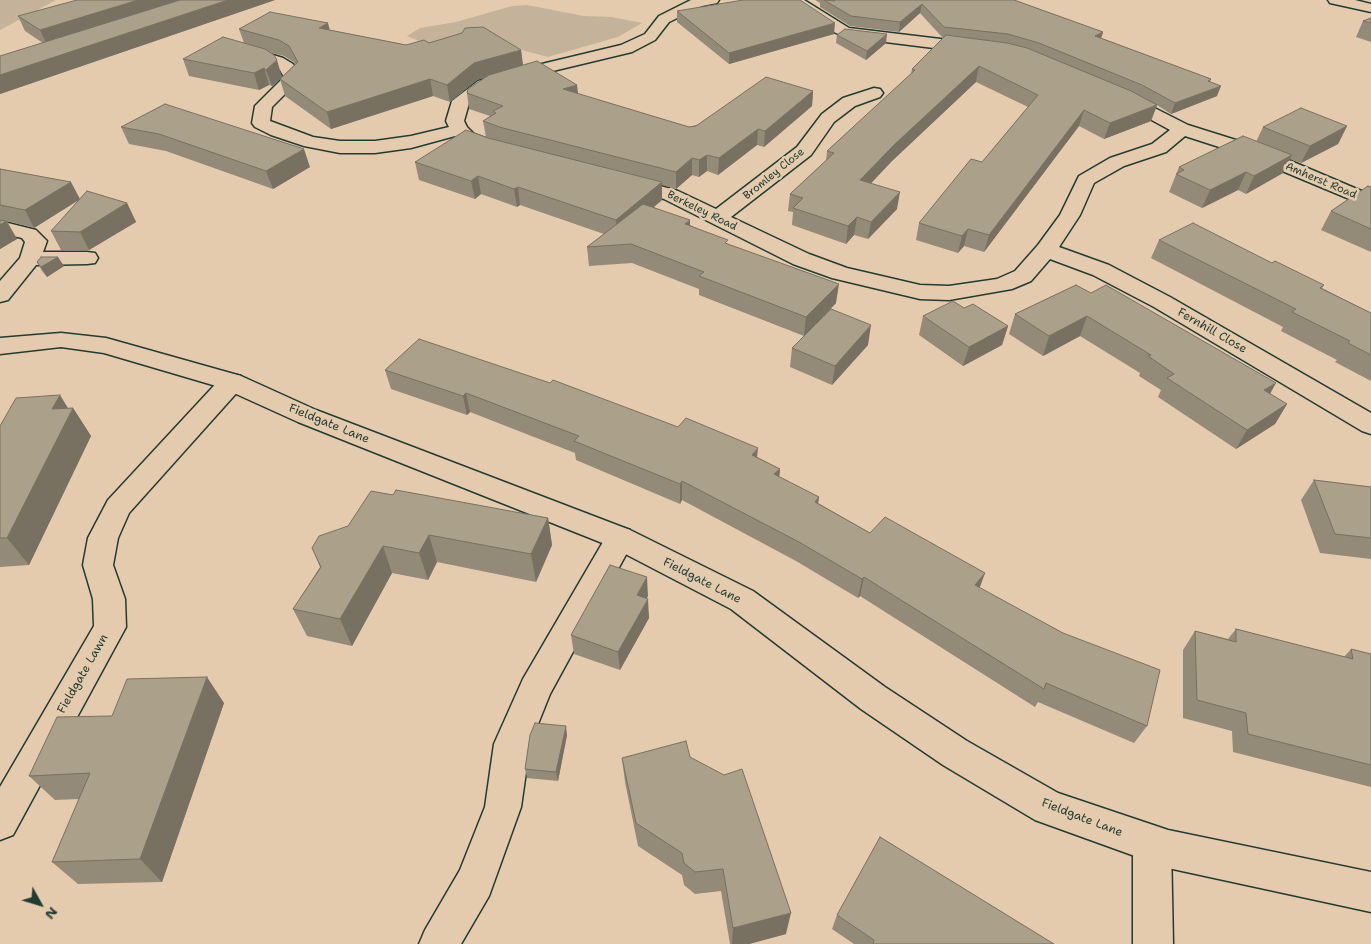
<!DOCTYPE html>
<html>
<head>
<meta charset="utf-8">
<style>
	body { margin:0 }
	#map { position:relative; width:1371px; height:944px; overflow:hidden; background:#e5cbad; font-family:"Shantell Sans",sans-serif }
	canvas { display:block }
	.north { position:absolute; left:15px; top:879px; width:50px; height:50px; -webkit-text-stroke:4px #e5cbad; paint-order:stroke; rotate:129deg; font-size:14px; font-weight:700; line-height:20px; text-align:center; color:#1f3d34 }
	.north::after { content:''; display:block; margin:auto; width:18px; height:22px; background:#1f3d34; clip-path:polygon(50% 0,100% 100%,50% 72%,0 100%) }
</style>
</head>
<body>
<div id="map">
<canvas width="1371" height="944"></canvas>
<div class="north">N</div>
</div>
<script>
const ctx = document.querySelector('canvas').getContext('2d');
ctx.lineJoin = 'round';
function fill(path, color) { ctx.fillStyle = color; ctx.fill(path, 'evenodd'); }
const poly = rows => new Path2D(rows.map(r => 'M' + r).join(''));
function stroke(path, color, width, dash) { ctx.strokeStyle = color; ctx.lineWidth = width; ctx.lineCap = dash ? 'butt' : 'round'; ctx.setLineDash(dash || []); ctx.stroke(path); }
function drawText(font, color, halo, rows, align = 'center') {
  ctx.font = font + ' "Shantell Sans",sans-serif'; ctx.lineWidth = 5; ctx.setLineDash([]); ctx.textBaseline = 'middle'; ctx.strokeStyle = halo; ctx.fillStyle = color; for (const [text, x, y, turn = 0] of rows) {
    ctx.save(); ctx.translate(x, y); ctx.rotate((+turn || 0) * Math.PI / 180); ctx.textAlign = isNaN(turn) ? turn : align; if (halo) ctx.strokeText(text, 0, 0); ctx.fillText(text, 0, 0); ctx.restore();
  }
}
fill(poly([
	[0,0,56,0,0,30],
	[527,5,584,16,612,17,642,23,618,37,548,57,488,41,426,44,407,36,420,28,456,22,512,6]
]), '#c4b39a');
const minor = poly([
	[691,0,719,0,717,3,702,6,669,22,655,40,632,52,532,76,490,89,469,103,464,121,467,127,474,134,503,145,505,149,503,153,496,155,462,142,455,136,411,148,375,153,340,153,304,146,271,135,255,127,252,123,255,106,284,77,280,70,271,64,234,53,232,50,240,45,283,58,293,64,301,78,272,107,270,121,313,137,340,141,375,141,411,136,449,127,446,121,452,101,478,81,521,69,621,45,645,34,659,16,691,0],
	[787,0,804,0,849,28,974,43,982,48,974,53,845,37,827,29,787,0],
	[1328,0,1355,0,1371,4,1371,12,1330,3,1328,0],
	[874,88,880,89,883,93,880,97,855,106,834,122,811,155,731,217,809,254,847,268,920,285,949,286,997,279,1015,271,1038,245,1060,215,1079,176,1110,158,1152,144,1170,130,1115,100,1112,96,1115,92,1121,91,1188,125,1258,147,1371,195,1371,208,1244,155,1185,136,1166,152,1124,166,1094,183,1080,215,1059,247,1109,265,1170,297,1371,413,1371,434,1362,431,1154,307,1093,275,1050,259,1031,281,1012,289,949,300,920,299,832,278,793,264,664,199,618,186,615,182,618,178,632,178,678,191,716,209,797,147,822,114,843,98,874,88],
	[0,221,36,230,47,241,43,252,87,252,95,253,98,258,95,263,87,264,36,265,8,300,0,302,0,281,20,258,25,242,22,238,0,233,0,221],
	[232,374,241,376,245,382,241,388,129,513,118,538,113,565,125,599,126,627,13,835,0,840,0,787,94,626,93,599,83,565,88,538,108,500,223,376,232,374],
	[620,527,630,530,635,538,550,694,530,744,521,807,489,896,461,944,419,944,425,930,460,870,485,807,494,744,523,679,610,530,620,527],
	[1152,825,1165,831,1171,844,1173,944,1133,944,1133,844,1139,831,1152,825]
]);
const major = poly([
	[61,333,106,338,241,376,316,410,630,530,753,591,885,687,967,741,1058,793,1168,830,1371,872,1371,912,1168,868,1035,820,943,765,861,709,731,609,610,546,298,422,223,388,104,353,61,347,0,354,0,338,61,333]
]);
stroke(minor, '#1f3d34', 3);
stroke(major, '#1f3d34', 3);
fill(minor, '#e5cbad');
fill(major, '#e5cbad');
fill(poly([
	[275,0,0,94,0,56,43,43,25,31,18,16],
	[815,0,1014,0,1103,32,1101,38,1211,79,1210,82,1217,96,1171,114,1157,105,1151,121,1104,139,1079,126,984,252,964,246,958,253,916,240,919,223,982,162,1028,107,976,82,892,161,871,183,897,209,868,239,854,235,846,244,792,225,793,212,788,211,790,194,826,161,827,151,911,74,912,69,944,37,942,37,920,13,899,32,850,26,820,7,820,3],
	[677,11,834,34,729,64,677,22],
	[1371,18,1371,42,1356,37,1363,21],
	[239,29,330,30,406,45,429,43,521,50,523,65,578,94,689,127,813,91,812,106,764,147,757,145,718,175,707,171,699,177,692,175,676,189,662,185,662,200,654,207,728,244,836,303,812,328,868,345,832,385,790,367,792,348,804,336,699,295,699,289,632,263,589,266,587,247,604,234,520,205,517,207,481,194,475,199,419,180,415,162,488,138,494,140,486,137,483,121,490,116,469,109,467,93,486,77,477,80,450,102,433,96,331,129,285,96,280,79,295,64,294,62,284,56,269,52,282,77,272,86,269,85,259,90,189,76,183,59,244,43],
	[837,35,886,43,866,60,836,43],
	[165,104,310,167,273,189,166,151,129,144,121,127],
	[1347,126,1338,144,1301,163,1290,159,1283,173,1246,194,1238,190,1202,208,1169,192,1179,167,1256,142,1263,127],
	[0,169,80,199,127,203,136,222,89,250,61,250,51,231,79,200,34,228,7,221,17,239,0,249],
	[1371,187,1371,252,1321,230,1331,211],
	[1159,240,1272,263,1324,285,1322,288,1371,313,1371,381,1335,362,1337,360,1281,331,1283,327,1151,258],
	[37,262,64,266,47,277,42,271],
	[1076,285,1270,394,1287,404,1275,424,1236,449,1158,397,1161,390,1139,376,1140,373,1080,336,1043,356,1009,334,1015,314],
	[964,308,1008,326,1002,345,963,366,919,335,923,316],
	[385,370,757,457,780,469,779,477,819,497,818,503,870,533,985,573,979,588,1147,726,1134,743,1038,702,1035,707,860,596,858,598,796,561,682,500,680,504,576,460,575,453,470,412,467,415,391,389],
	[68,408,73,408,91,436,29,565,0,567,0,426],
	[1314,480,1371,487,1371,559,1320,553,1301,500],
	[393,495,548,518,552,545,536,582,437,562,428,580,392,573,352,646,307,636,293,609,320,567,312,548,348,526],
	[648,596,646,599,649,618,620,670,574,654,571,635],
	[1236,629,1344,657,1351,649,1371,654,1371,787,1233,752,1232,731,1183,718,1183,650,1195,631,1228,639],
	[224,703,162,882,78,884,52,862,79,799,55,800,29,776,112,716],
	[567,735,558,781,527,778,525,769],
	[690,757,786,934,749,944,730,944,721,891,695,894,684,885,682,875,638,846,625,782,622,758],
	[837,915,1054,944,854,944,832,929]
]), '#938a77');
fill(poly([
	[138,0,190,0,47,45,40,30],
	[228,0,275,0,0,94,0,75],
	[922,4,920,13,899,32,900,22],
	[328,23,332,39,319,28],
	[835,23,834,34,729,64,729,53],
	[1103,32,1100,42,1095,36],
	[887,34,886,43,866,60,867,51],
	[521,50,523,66,477,80,450,102,447,85,474,63],
	[277,60,282,77,272,86,266,70],
	[979,66,976,82,892,161,858,197,860,180,894,145],
	[264,68,269,85,259,90,254,73],
	[430,79,433,96,331,129,327,112],
	[577,85,579,101,563,89],
	[1221,86,1217,96,1171,114,1175,103],
	[813,91,812,106,764,147,765,131],
	[1157,105,1151,121,1104,139,1110,123],
	[1084,110,1079,126,984,252,989,235],
	[1347,126,1338,144,1301,163,1310,146],
	[758,129,757,145,718,175,719,158],
	[304,149,310,167,273,189,266,171],
	[707,155,707,171,699,177,699,160],
	[1292,155,1283,173,1246,194,1254,176],
	[692,158,692,175,676,189,676,172],
	[1246,172,1238,190,1202,208,1210,190],
	[478,176,481,194,475,199,471,181],
	[71,182,80,199,34,228,25,210],
	[662,182,662,200,617,238,616,220],
	[518,187,520,205,517,207,514,189],
	[900,192,897,209,868,239,871,222],
	[127,203,136,222,89,250,80,232],
	[857,217,854,235,846,244,848,226],
	[690,220,690,239,685,224],
	[6,221,17,239,0,249,0,225],
	[968,229,964,246,958,253,962,236],
	[58,257,64,266,47,277,41,267],
	[839,284,836,303,804,336,806,317],
	[1087,316,1080,336,1043,356,1049,336],
	[871,325,868,345,832,385,835,366],
	[1008,326,1002,345,963,366,969,347],
	[1276,383,1265,403,1264,390],
	[466,393,470,412,467,415,463,396],
	[60,395,71,413,73,408,91,436,29,565,7,538,52,409],
	[1287,404,1275,424,1236,449,1247,430],
	[758,448,756,467,752,455],
	[780,469,778,488,774,474],
	[682,481,682,500,680,504,680,484],
	[819,497,816,516,815,502],
	[548,518,552,545,536,582,531,554],
	[429,535,437,562,428,580,419,553],
	[383,546,392,573,352,646,340,619],
	[985,573,978,592,975,585],
	[647,577,648,596,638,614,637,595],
	[864,577,860,596,858,598,862,579],
	[648,599,649,618,620,670,618,652],
	[207,677,224,703,162,882,140,859],
	[566,726,567,735,558,781,556,772],
	[791,913,786,934,749,944,732,944,733,928]
]), '#787161');
const building = poly([
	[77,0,138,0,40,30,18,16,77,0],
	[180,0,228,0,0,75,0,56,180,0],
	[743,0,800,0,835,23,729,53,677,11,743,0],
	[824,0,835,1,833,0,1014,0,1103,32,1095,36,1211,79,1208,81,1221,86,1175,103,1142,85,1039,43,1008,34,944,27,922,4,900,22,851,16,824,0],
	[270,12,328,23,319,28,406,45,424,40,429,43,462,33,465,28,483,27,521,50,474,63,447,85,430,79,327,112,280,79,298,62,289,46,279,40,239,29,270,12],
	[1371,18,1371,23,1363,21,1371,18],
	[845,29,887,34,867,51,837,35,845,29],
	[946,35,1007,43,1027,48,1131,91,1157,105,1110,123,1084,110,989,235,968,229,962,236,919,223,971,159,982,162,1038,95,979,66,894,145,860,180,900,192,871,222,857,217,848,226,793,208,803,198,790,194,834,153,827,151,915,70,912,69,946,35],
	[223,37,265,49,274,55,277,60,266,70,264,68,254,73,183,59,223,37],
	[537,61,577,85,563,89,689,127,696,126,766,77,813,91,765,131,758,129,719,158,707,155,699,160,692,158,676,172,503,128,483,121,496,113,493,111,503,106,467,93,468,89,489,75,537,61],
	[165,104,304,149,266,171,159,134,121,127,165,104],
	[1301,108,1347,126,1310,146,1263,127,1301,108],
	[466,130,488,138,662,182,616,220,518,187,514,189,478,176,471,181,415,162,466,130],
	[1243,136,1292,155,1254,176,1246,172,1210,190,1176,174,1184,170,1179,167,1243,136],
	[0,169,71,182,25,210,0,205,0,169],
	[1368,186,1371,187,1371,229,1331,211,1368,186],
	[87,191,127,203,80,232,51,231,87,191],
	[643,204,690,220,685,224,728,240,725,243,839,284,806,317,699,276,704,272,631,244,587,247,643,204],
	[0,220,6,221,0,225,0,220],
	[1193,223,1272,263,1275,261,1324,285,1320,288,1371,313,1371,355,1348,343,1350,341,1292,312,1296,309,1159,240,1193,223],
	[41,257,58,257,41,267,37,262,41,257],
	[1076,285,1091,293,1106,285,1276,383,1264,390,1287,404,1247,430,1167,378,1174,374,1148,356,1151,355,1087,316,1049,336,1015,314,1076,285],
	[953,301,964,308,973,304,1008,326,969,347,923,316,953,301],
	[831,309,871,325,835,366,792,348,831,309],
	[419,339,550,383,553,380,678,427,686,418,758,448,752,455,780,469,774,474,819,497,815,502,870,533,885,517,985,573,975,585,1063,633,1160,670,1147,726,1046,683,1044,689,864,577,862,579,799,542,682,481,680,484,574,441,579,436,466,393,463,396,385,370,419,339],
	[60,395,52,409,73,408,7,538,0,538,0,426,16,398,60,395],
	[1314,480,1371,487,1371,538,1335,534,1314,480],
	[396,490,548,518,531,554,429,535,419,553,383,546,340,619,293,609,321,567,312,548,319,536,348,526,371,491,393,495,396,490],
	[610,565,647,577,637,595,648,599,618,652,571,635,610,565],
	[1236,629,1353,659,1351,649,1371,654,1371,765,1248,734,1246,713,1197,700,1195,631,1236,642,1236,629],
	[207,677,140,859,52,862,90,773,29,776,57,717,112,716,127,679,207,677],
	[535,723,566,726,556,772,525,769,530,735,535,723],
	[686,741,690,757,724,775,742,769,791,913,733,928,723,869,695,872,684,863,682,853,636,823,622,758,686,741],
	[880,837,1054,944,873,944,874,940,837,915,880,837]
]);
fill(building, '#aba18a');
stroke(building, '#787161', 1);
drawText('11px', '#1f3d34', '#e5cbad', [
	["Bromley Close",774,174,-39],
	["Amherst Road",1321,181,23],
	["Berkeley Road",702,211,26]
]);
drawText('12px', '#1f3d34', '#e5cbad', [
	["Fernhill Close",1212,331,30],
	["Fieldgate Lane",329,424,22],
	["Fieldgate Lane",702,581,27],
	["Fieldgate Lawn",83,674,-60],
	["Fieldgate Lane",1082,818,21]
]);
</script>
</body>
</html>
